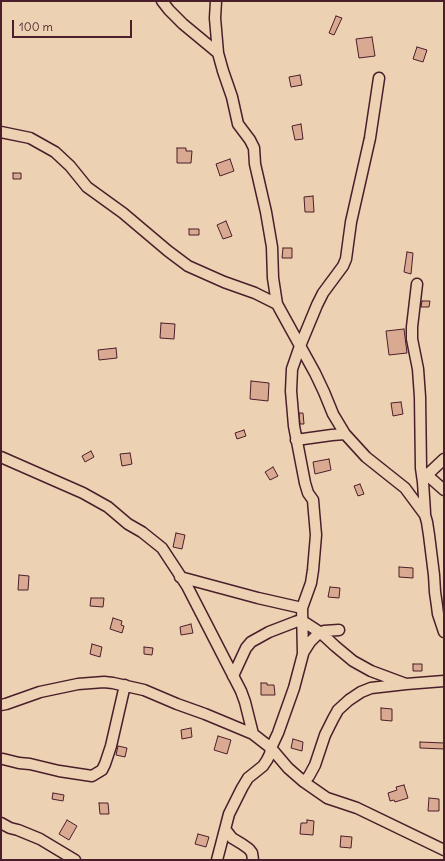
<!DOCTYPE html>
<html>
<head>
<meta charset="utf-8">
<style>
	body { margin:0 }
	#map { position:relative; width:445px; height:861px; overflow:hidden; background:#edd1b3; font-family:Delius,sans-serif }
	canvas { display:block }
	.frame { position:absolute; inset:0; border:2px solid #4a1f2b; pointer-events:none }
	.scale { position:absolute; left:12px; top:20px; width:120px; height:18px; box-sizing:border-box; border:2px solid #4a1f2b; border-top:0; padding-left:5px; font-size:12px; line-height:14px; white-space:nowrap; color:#4a1f2b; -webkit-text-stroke:3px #edd1b3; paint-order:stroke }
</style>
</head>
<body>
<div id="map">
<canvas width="445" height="861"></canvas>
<div class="frame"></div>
<div class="scale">100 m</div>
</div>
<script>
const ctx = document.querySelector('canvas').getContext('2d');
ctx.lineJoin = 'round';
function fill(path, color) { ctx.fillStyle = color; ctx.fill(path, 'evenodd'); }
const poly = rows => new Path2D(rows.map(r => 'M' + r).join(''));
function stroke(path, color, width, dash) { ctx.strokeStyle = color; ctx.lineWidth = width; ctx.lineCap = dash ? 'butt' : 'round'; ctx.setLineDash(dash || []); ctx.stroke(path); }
const building = poly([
	[336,16,342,18,334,35,329,33,336,16],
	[372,37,375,56,359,58,356,39,372,37],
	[417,47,427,50,423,62,413,59,417,47],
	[300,75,302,85,291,87,289,77,300,75],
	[301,124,303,139,295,140,292,126,301,124],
	[177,148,186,148,186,151,192,151,191,163,177,163,177,148],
	[230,159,234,171,220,176,216,164,230,159],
	[13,173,21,173,21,179,13,179,13,173],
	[313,196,314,212,305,212,304,197,313,196],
	[226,221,232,236,223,239,217,225,226,221],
	[189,229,199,229,199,235,189,235,189,229],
	[283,248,292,248,292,258,282,258,283,248],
	[407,252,413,253,411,274,404,272,407,252],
	[422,301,430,301,429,307,421,307,422,301],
	[161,323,175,324,174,339,160,338,161,323],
	[404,329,407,353,389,355,386,331,404,329],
	[116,348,117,358,99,360,98,350,116,348],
	[251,381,269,383,268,401,250,399,251,381],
	[401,402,403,414,393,416,391,403,401,402],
	[299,413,303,413,304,424,300,424,299,413],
	[244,430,246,436,237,439,235,433,244,430],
	[91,451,94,457,85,462,82,456,91,451],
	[130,453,132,464,122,466,120,454,130,453],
	[329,459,331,470,315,474,313,462,329,459],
	[273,467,278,476,270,480,265,472,273,467],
	[360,484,364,494,358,496,354,486,360,484],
	[176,533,185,535,182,549,173,547,176,533],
	[399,567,413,568,413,578,399,577,399,567],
	[19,575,29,576,28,590,18,590,19,575],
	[330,587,340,588,339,598,328,597,330,587],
	[91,598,104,598,103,607,90,606,91,598],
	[113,618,122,621,121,625,124,626,122,633,110,629,113,618],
	[191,624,193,633,181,635,180,627,191,624],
	[92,644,102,647,100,657,90,654,92,644],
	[144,647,153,648,152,655,144,654,144,647],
	[413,664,422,664,422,671,413,671,413,664],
	[261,683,267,683,267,685,274,685,275,695,261,695,261,683],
	[381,708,392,709,392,721,381,720,381,708],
	[191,728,192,737,182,739,181,730,191,728],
	[218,736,231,740,227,754,214,750,218,736],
	[293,739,303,742,302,751,291,748,293,739],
	[420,742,444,743,444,749,420,748,420,742],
	[118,746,127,748,125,757,116,755,118,746],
	[404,785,408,798,395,802,394,800,390,801,388,793,397,790,396,787,404,785],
	[53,793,64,795,63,801,52,799,53,793],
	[429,798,439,799,439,811,428,811,429,798],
	[99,803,108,803,109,814,100,814,99,803],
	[67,820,77,826,69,840,59,834,67,820],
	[307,820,314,821,313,835,300,834,301,823,307,823,307,820],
	[198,834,209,837,206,847,195,844,198,834],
	[341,836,352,837,351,848,340,847,341,836]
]);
fill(building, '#d9aa91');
stroke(building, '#4a1f2b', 1);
const minor = poly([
	[162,1,169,10,183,24,218,53],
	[216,1,215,18,218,53,223,71,232,97,238,124,250,140,254,148,255,164,266,212,272,247,273,278,277,304],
	[1,132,30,138,55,152,70,166,87,187,123,213,168,251,188,266,224,282,255,293,277,304,315,373,324,392,333,414,345,434,366,457,405,488,425,515,427,522,429,535,434,575,435,592,437,606,438,614,444,632],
	[417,284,412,327,412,339,418,369,420,397,421,468,423,482],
	[296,440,332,435,345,434],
	[1,457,83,493,108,507,128,524,142,532,162,548,187,586,241,691,245,702,253,734],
	[427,475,444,490],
	[425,513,423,482,427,475,444,459],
	[180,577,258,598,302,608],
	[303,653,310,642,317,635,324,631,339,630],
	[233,676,246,648,251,642,269,632,295,622,301,620,321,633,335,646,353,661,371,671,406,684],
	[1,705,6,704,40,692,78,684,104,682,113,683,144,690,177,704,205,714,253,734,271,748,288,768,304,782,327,798,357,808,444,850],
	[3,759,19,763,30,764,59,771,92,776,102,770,105,764,111,746,125,685],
	[304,782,309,776,315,765,325,735,333,719,338,710,349,700,361,692,371,688,406,684,444,681],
	[1,823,10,828,18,830,40,839,75,860],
	[225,829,232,838,242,844,249,849,252,853,253,860],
	[217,860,229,814,242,788,248,778,263,766,267,760,270,754,271,748,278,733,294,688,303,654,302,608,311,583,313,570,316,535,314,512,313,500,308,493,305,483,294,426,291,391,292,369,300,346,317,305,323,293,343,266,346,259,351,222,370,138,379,78]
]);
stroke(minor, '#4a1f2b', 13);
stroke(minor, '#edd1b3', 10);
</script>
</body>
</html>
